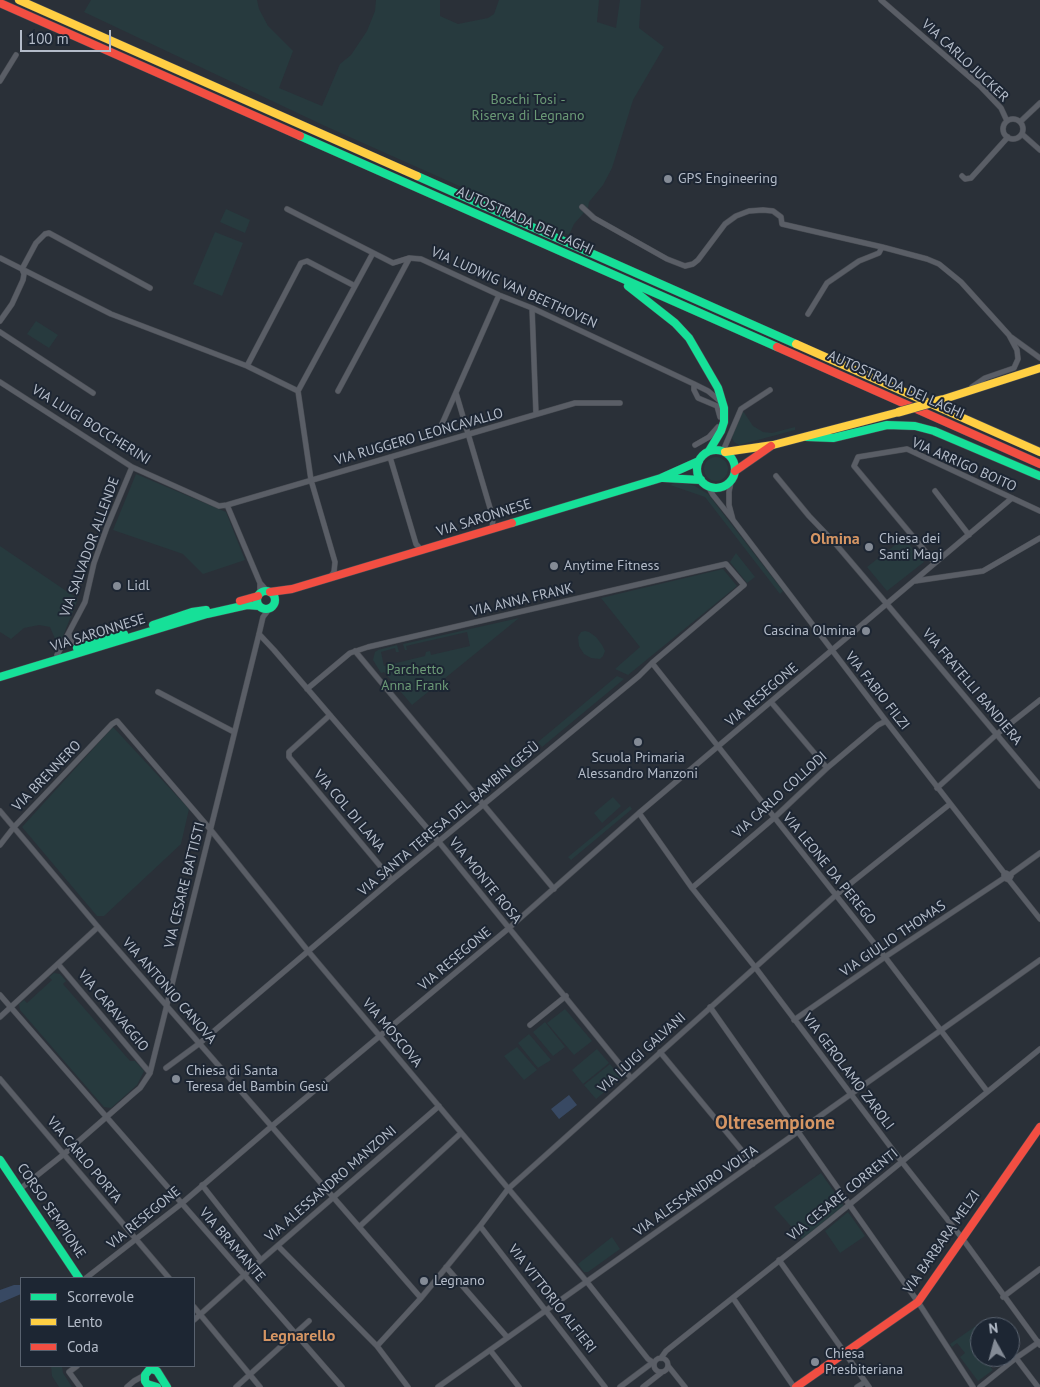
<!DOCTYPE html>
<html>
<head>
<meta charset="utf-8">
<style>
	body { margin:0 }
	#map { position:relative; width:1040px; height:1387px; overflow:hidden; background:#2a3038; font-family:"PT Sans",sans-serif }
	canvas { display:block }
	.legend { position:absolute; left:20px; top:1277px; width:175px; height:90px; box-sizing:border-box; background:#1d2633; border:1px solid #59626f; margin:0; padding:6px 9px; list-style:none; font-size:15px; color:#b4bcc9 }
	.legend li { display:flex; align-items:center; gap:10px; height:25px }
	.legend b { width:25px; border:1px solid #59626f }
	.north { position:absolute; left:970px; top:1317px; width:50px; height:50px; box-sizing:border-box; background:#1d2633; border:1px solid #59626f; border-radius:50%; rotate:353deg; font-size:14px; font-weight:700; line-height:20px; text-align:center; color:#b4bcc9 }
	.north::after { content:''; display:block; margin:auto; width:18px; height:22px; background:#848b96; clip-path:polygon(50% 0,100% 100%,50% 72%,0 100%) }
	.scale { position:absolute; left:20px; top:30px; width:91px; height:22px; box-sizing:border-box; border:2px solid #b4bcc9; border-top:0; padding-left:6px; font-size:15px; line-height:18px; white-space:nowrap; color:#b4bcc9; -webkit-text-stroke:4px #1d2633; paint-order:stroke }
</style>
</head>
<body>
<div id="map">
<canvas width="1040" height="1387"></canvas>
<ul class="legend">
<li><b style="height:6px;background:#16e098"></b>Scorrevole</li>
<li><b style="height:6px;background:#ffcf43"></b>Lento</li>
<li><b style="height:6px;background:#f24e42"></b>Coda</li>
</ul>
<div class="north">N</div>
<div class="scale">100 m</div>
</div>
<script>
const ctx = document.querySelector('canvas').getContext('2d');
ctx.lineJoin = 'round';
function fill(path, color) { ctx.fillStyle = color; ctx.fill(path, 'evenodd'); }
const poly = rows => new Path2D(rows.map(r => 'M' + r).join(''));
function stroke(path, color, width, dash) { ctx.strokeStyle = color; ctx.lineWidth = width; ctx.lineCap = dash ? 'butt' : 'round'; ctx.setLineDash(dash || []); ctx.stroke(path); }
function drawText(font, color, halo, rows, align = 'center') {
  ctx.font = font + ' "PT Sans",sans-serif'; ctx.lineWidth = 4; ctx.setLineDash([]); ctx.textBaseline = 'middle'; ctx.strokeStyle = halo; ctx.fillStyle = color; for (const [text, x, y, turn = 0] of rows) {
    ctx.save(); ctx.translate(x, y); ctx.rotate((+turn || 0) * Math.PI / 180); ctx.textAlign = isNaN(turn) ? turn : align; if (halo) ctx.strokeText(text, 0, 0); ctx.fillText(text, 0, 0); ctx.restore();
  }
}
fill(poly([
	[91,0,257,0,259,9,268,26,293,51,279,88,322,106,340,64,351,55,367,31,375,11,376,0,440,0,440,16,458,24,488,18,494,14,499,0,599,0,597,22,616,28,620,0,641,0,639,28,664,47,633,100,612,168,603,185,589,202,588,208,574,224,569,235,325,126,84,12],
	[226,209,250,220,245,233,220,222],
	[215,232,243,243,222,296,193,284],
	[36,321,58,335,49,348,27,334],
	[743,411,753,426,763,432,772,433,795,427,795,430,739,445,734,442,732,438,733,430],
	'704 469a12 12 0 1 1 24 0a12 12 0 1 1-24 0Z',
	[136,474,226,512,245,560,203,574,183,554,113,530],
	[677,481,695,486,708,494,783,591,780,594,705,497,670,485],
	[904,538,924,562,887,591,867,567],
	[0,546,78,599,61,641,56,641,50,627,39,625,24,628,11,639,0,632],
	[736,553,755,577,747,583,730,562],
	[723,569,737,586,628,675,615,669,640,647,601,598],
	[519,618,412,705,384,672,381,673,373,660,375,652,378,650,397,645,399,652,396,652,395,648,381,652,384,666,425,656,426,652,430,651,431,655,470,646,467,632,406,646,407,650,405,650,403,644],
	[585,631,589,632,596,637,602,645,605,651,603,656,600,659,591,658,584,654,579,646,578,637,581,632],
	[617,676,624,679,542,747,538,742],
	[113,727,189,809,181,844,104,916,97,916,22,827],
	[533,746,537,751,496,786,494,779],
	[613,797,621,806,602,823,594,813],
	[630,806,632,809,571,860,568,857],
	[54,973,60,974,66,981,63,984,130,1061,135,1061,144,1071,137,1085,111,1108,104,1107,20,1010,19,1004,24,1000,27,1003,52,980,49,977],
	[565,1009,592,1041,574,1055,547,1023],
	[545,1022,565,1047,553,1056,533,1032],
	[529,1034,551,1060,538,1068,518,1043],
	[517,1047,537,1070,524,1080,504,1056],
	[597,1049,609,1063,583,1084,572,1070],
	[610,1064,621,1078,596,1099,584,1085],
	[821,1173,844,1206,803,1240,774,1207],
	[848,1212,865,1236,840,1253,825,1231],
	[612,1237,620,1249,588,1272,584,1272,578,1264],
	[980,1323,983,1327,980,1327,980,1345,977,1348,980,1352,980,1357,983,1357,993,1370,978,1381,960,1357,965,1353,957,1343,952,1347,950,1344],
	[51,1366,62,1366,63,1373,72,1387,59,1387,52,1376]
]), '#273a3e');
fill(poly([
	[569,1095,577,1105,559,1119,551,1109],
	[14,1285,21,1285,21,1294,0,1303,0,1290]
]), '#384963');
const street = poly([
	[881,0,980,86,1001,108,1007,121],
	[0,81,16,55],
	'1003 129a10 10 0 1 1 20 0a10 10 0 1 1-20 0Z',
	[1020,122,1040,103],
	[1022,134,1040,150],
	[962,176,965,179,971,178,1008,137],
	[582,207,594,218,667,259,685,266,693,264,698,260,725,224,736,216,749,211,763,210,773,211,781,217,782,224,882,247],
	[287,209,393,263,409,258,421,259,499,295,532,308,694,384,708,391,720,401],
	[0,258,111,314,247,366,298,391],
	[532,308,536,414],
	[808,314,827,283,859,261,879,253,882,247,927,259,939,264,961,282,1009,335,1017,350,1018,359,1014,368,985,378,972,387],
	[0,321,12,304,23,280,24,274,22,269,36,243,45,234,49,233,150,288],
	[0,332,93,393],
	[1011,337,1040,358],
	[247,366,301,263,307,261,355,286],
	[0,382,132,467,219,506,227,505,575,403,620,403],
	[694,384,694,390,698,398,717,406,720,417],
	[338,391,409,259],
	[456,393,493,518,492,530],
	[442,424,499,295],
	[695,445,709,437,718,427],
	[723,451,741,409,770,390],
	[390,457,416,544,422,551],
	[776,476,809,516,834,542,886,603,1040,786],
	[731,482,729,492,729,505,733,520],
	[708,486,713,495,733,520,886,721,1005,874],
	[935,491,969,535],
	[227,505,260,583],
	[935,563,854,466,858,457,907,449,1040,511],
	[331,576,334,572,335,562,311,480,298,391,373,253],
	[915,581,983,571,1040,538],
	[260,594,260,583,268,592],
	[259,634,274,650,439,842,631,1078],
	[69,635,72,643,79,647],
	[355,651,554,889],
	[57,655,85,602,94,563,107,527,132,467],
	[652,663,885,957,987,1091],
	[158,692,234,732],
	[771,702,827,768],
	[330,715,289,752,289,757,392,880],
	[937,788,997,734,1040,700],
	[0,811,98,927,421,1298],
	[639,813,692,888,755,967,902,1162,962,1238,1040,1345],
	[0,845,14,827,112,724,117,721,210,829,308,951,587,1282,648,1359,654,1363],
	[1011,874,1040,853],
	[1009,880,1011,876,1006,873,1004,874,1004,878,1009,880,1040,919],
	[692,888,774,818,827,768,878,725,886,721],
	[58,964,150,1073],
	[0,995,342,1387],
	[710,1007,918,1302,973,1387],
	[0,1017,98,927],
	[794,1020,885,957,1004,878],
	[530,1025,566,996],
	[660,1052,753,1164],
	[166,1068,200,1043,392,880,639,676,652,663,744,585,726,564,368,647,350,653,307,689],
	[0,1079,169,1278],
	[202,1185,261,1260],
	[20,1189,64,1154,134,1093,140,1088,150,1073,259,634,263,617,270,608],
	[480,1226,605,1387],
	[359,1227,461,1133],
	[278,1246,377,1346,408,1387],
	[779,1260,869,1387],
	[446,1267,507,1337],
	[86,1278,181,1204,272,1126,509,928,639,813,1012,498],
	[1003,1297,1040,1269],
	[733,1298,794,1387],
	[194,1307,260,1387],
	[194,1320,261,1260,439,1106],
	[377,1346,421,1298,480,1226,508,1189,836,895,950,804],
	[490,1350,519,1387],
	'654 1365a7 7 0 1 1 14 0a7 7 0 1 1-14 0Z',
	[661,1358,666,1351,828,1222,1040,1049],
	[1016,1358,1038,1387],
	[77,1366,69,1372,80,1387],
	[669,1367,685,1387],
	[127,1387,134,1381,145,1375],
	[236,1387,309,1321],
	[438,1387,1040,960],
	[620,1387,652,1363],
	[643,1387,661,1373],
	[857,1387,865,1382],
	[980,1387,1016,1358,1039,1342]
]);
const fast = poly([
	[300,136,777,347],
	[417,176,796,344],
	[628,286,675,323,689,338,718,388,724,408,724,422,721,431,709,451],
	[807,437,833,438,887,425,915,426,934,431,1040,476],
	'697 469a19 19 0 1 1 38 0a19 19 0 1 1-38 0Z',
	[664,478,701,480],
	[512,523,661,478,699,461],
	'257 600a9 9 0 1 1 18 0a9 9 0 1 1-18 0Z',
	[153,625,192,612,206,610],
	[77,648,124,634],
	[0,677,207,614,247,605,259,606],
	[0,1160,79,1278],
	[157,1387,147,1384,145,1381,145,1375,149,1370,152,1369,157,1371,167,1387]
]);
const slow = poly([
	[19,0,417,176],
	[796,344,1040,452],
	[941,400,1040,368],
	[725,452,773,445,899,412]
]);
const jam = poly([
	[0,3,300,136],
	[777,347,1040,464],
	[735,471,771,446],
	[270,592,292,589,512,523],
	[240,601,258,596],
	[796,1387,918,1302,1040,1127]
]);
stroke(street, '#484c53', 6);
stroke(fast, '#484c53', 9);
stroke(slow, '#484c53', 9);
stroke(jam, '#484c53', 9);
stroke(street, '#5a5e66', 5);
stroke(fast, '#16e098', 8);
stroke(slow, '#ffcf43', 8);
stroke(jam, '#f24e42', 8);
const slowBridge = poly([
	[899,412,941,400]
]);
stroke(slowBridge, '#484c55', 10, []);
stroke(slowBridge, '#ffcf43', 9);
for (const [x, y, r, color] of [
	[668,179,5,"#848b96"],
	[869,547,5,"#848b96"],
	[554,566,5,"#848b96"],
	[117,586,5,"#848b96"],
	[866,631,5,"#848b96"],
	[638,742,5,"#848b96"],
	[176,1079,5,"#848b96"],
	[424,1281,5,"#848b96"],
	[815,1362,5,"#848b96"]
]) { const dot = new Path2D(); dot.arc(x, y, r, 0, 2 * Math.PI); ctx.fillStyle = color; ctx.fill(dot); stroke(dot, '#1d2633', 2); }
drawText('14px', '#b4bcc9', '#1d2633', [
	["VIA CARLO JUCKER",965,61,43],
	["AUTOSTRADA DEI LAGHI",525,221,24],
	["VIA LUDWIG VAN BEETHOVEN",514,288,24],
	["AUTOSTRADA DEI LAGHI",896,385,24],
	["VIA LUIGI BOCCHERINI",91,425,32],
	["VIA RUGGERO LEONCAVALLO",419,437,-16],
	["VIA ARRIGO BOITO",964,465,24],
	["VIA SARONNESE",484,518,-17],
	["VIA SALVADOR ALLENDE",90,547,-70],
	["VIA ANNA FRANK",522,600,-13],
	["VIA SARONNESE",98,633,-17],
	["VIA FRATELLI BANDIERA",972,687,50],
	["VIA FABIO FILZI",877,691,52],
	["VIA RESEGONE",762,695,-40],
	["VIA BRENNERO",47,776,-46],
	["VIA CARLO COLLODI",780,795,-42],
	["VIA COL DI LANA",349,811,50],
	["VIA SANTA TERESA DEL BAMBIN GESÙ",449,819,-40],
	["VIA LEONE DA PEREGO",829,869,51],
	["VIA MONTE ROSA",485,881,51],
	["VIA CESARE BATTISTI",185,885,-76],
	["VIA GIULIO THOMAS",893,939,-34],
	["VIA RESEGONE",455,959,-40],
	["VIA ANTONIO CANOVA",169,991,49],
	["VIA CARAVAGGIO",113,1011,50],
	["VIA MOSCOVA",392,1033,50],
	["VIA LUIGI GALVANI",642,1053,-42],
	["VIA GEROLAMO ZAROLI",848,1072,53],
	["VIA CARLO PORTA",84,1160,50],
	["VIA ALESSANDRO MANZONI",331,1184,-41],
	["VIA ALESSANDRO VOLTA",696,1191,-35],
	["VIA CESARE CORRENTI",843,1195,-39],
	["CORSO SEMPIONE",51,1211,56],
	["VIA RESEGONE",144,1218,-39],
	["VIA BARBARA MELZI",942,1242,-55],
	["VIA BRAMANTE",232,1245,49],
	["VIA VITTORIO ALFIERI",552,1299,52]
]);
drawText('14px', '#6b9a76', '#1d2633', [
	["Boschi Tosi -",528,100],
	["Riserva di Legnano",528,116],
	["Parchetto",415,670],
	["Anna Frank",415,686]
]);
drawText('14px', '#b4bcc9', '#1d2633', [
	["GPS Engineering",678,179],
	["Chiesa dei",879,539],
	["Santi Magi",879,555],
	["Anytime Fitness",564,566],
	["Lidl",127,586],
	["Cascina Olmina",856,631,"right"],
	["Scuola Primaria",638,758,"center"],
	["Alessandro Manzoni",638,774,"center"],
	["Chiesa di Santa",186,1071],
	["Teresa del Bambin Gesù",186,1087],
	["Legnano",434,1281],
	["Chiesa",825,1354],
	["Presbiteriana",825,1370]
], 'left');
drawText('bold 16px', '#d59563', '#1d2633', [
	["Olmina",835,539],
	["Legnarello",299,1336]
]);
drawText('bold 19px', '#d59563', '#1d2633', [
	["Oltresempione",775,1124]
]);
</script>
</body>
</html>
